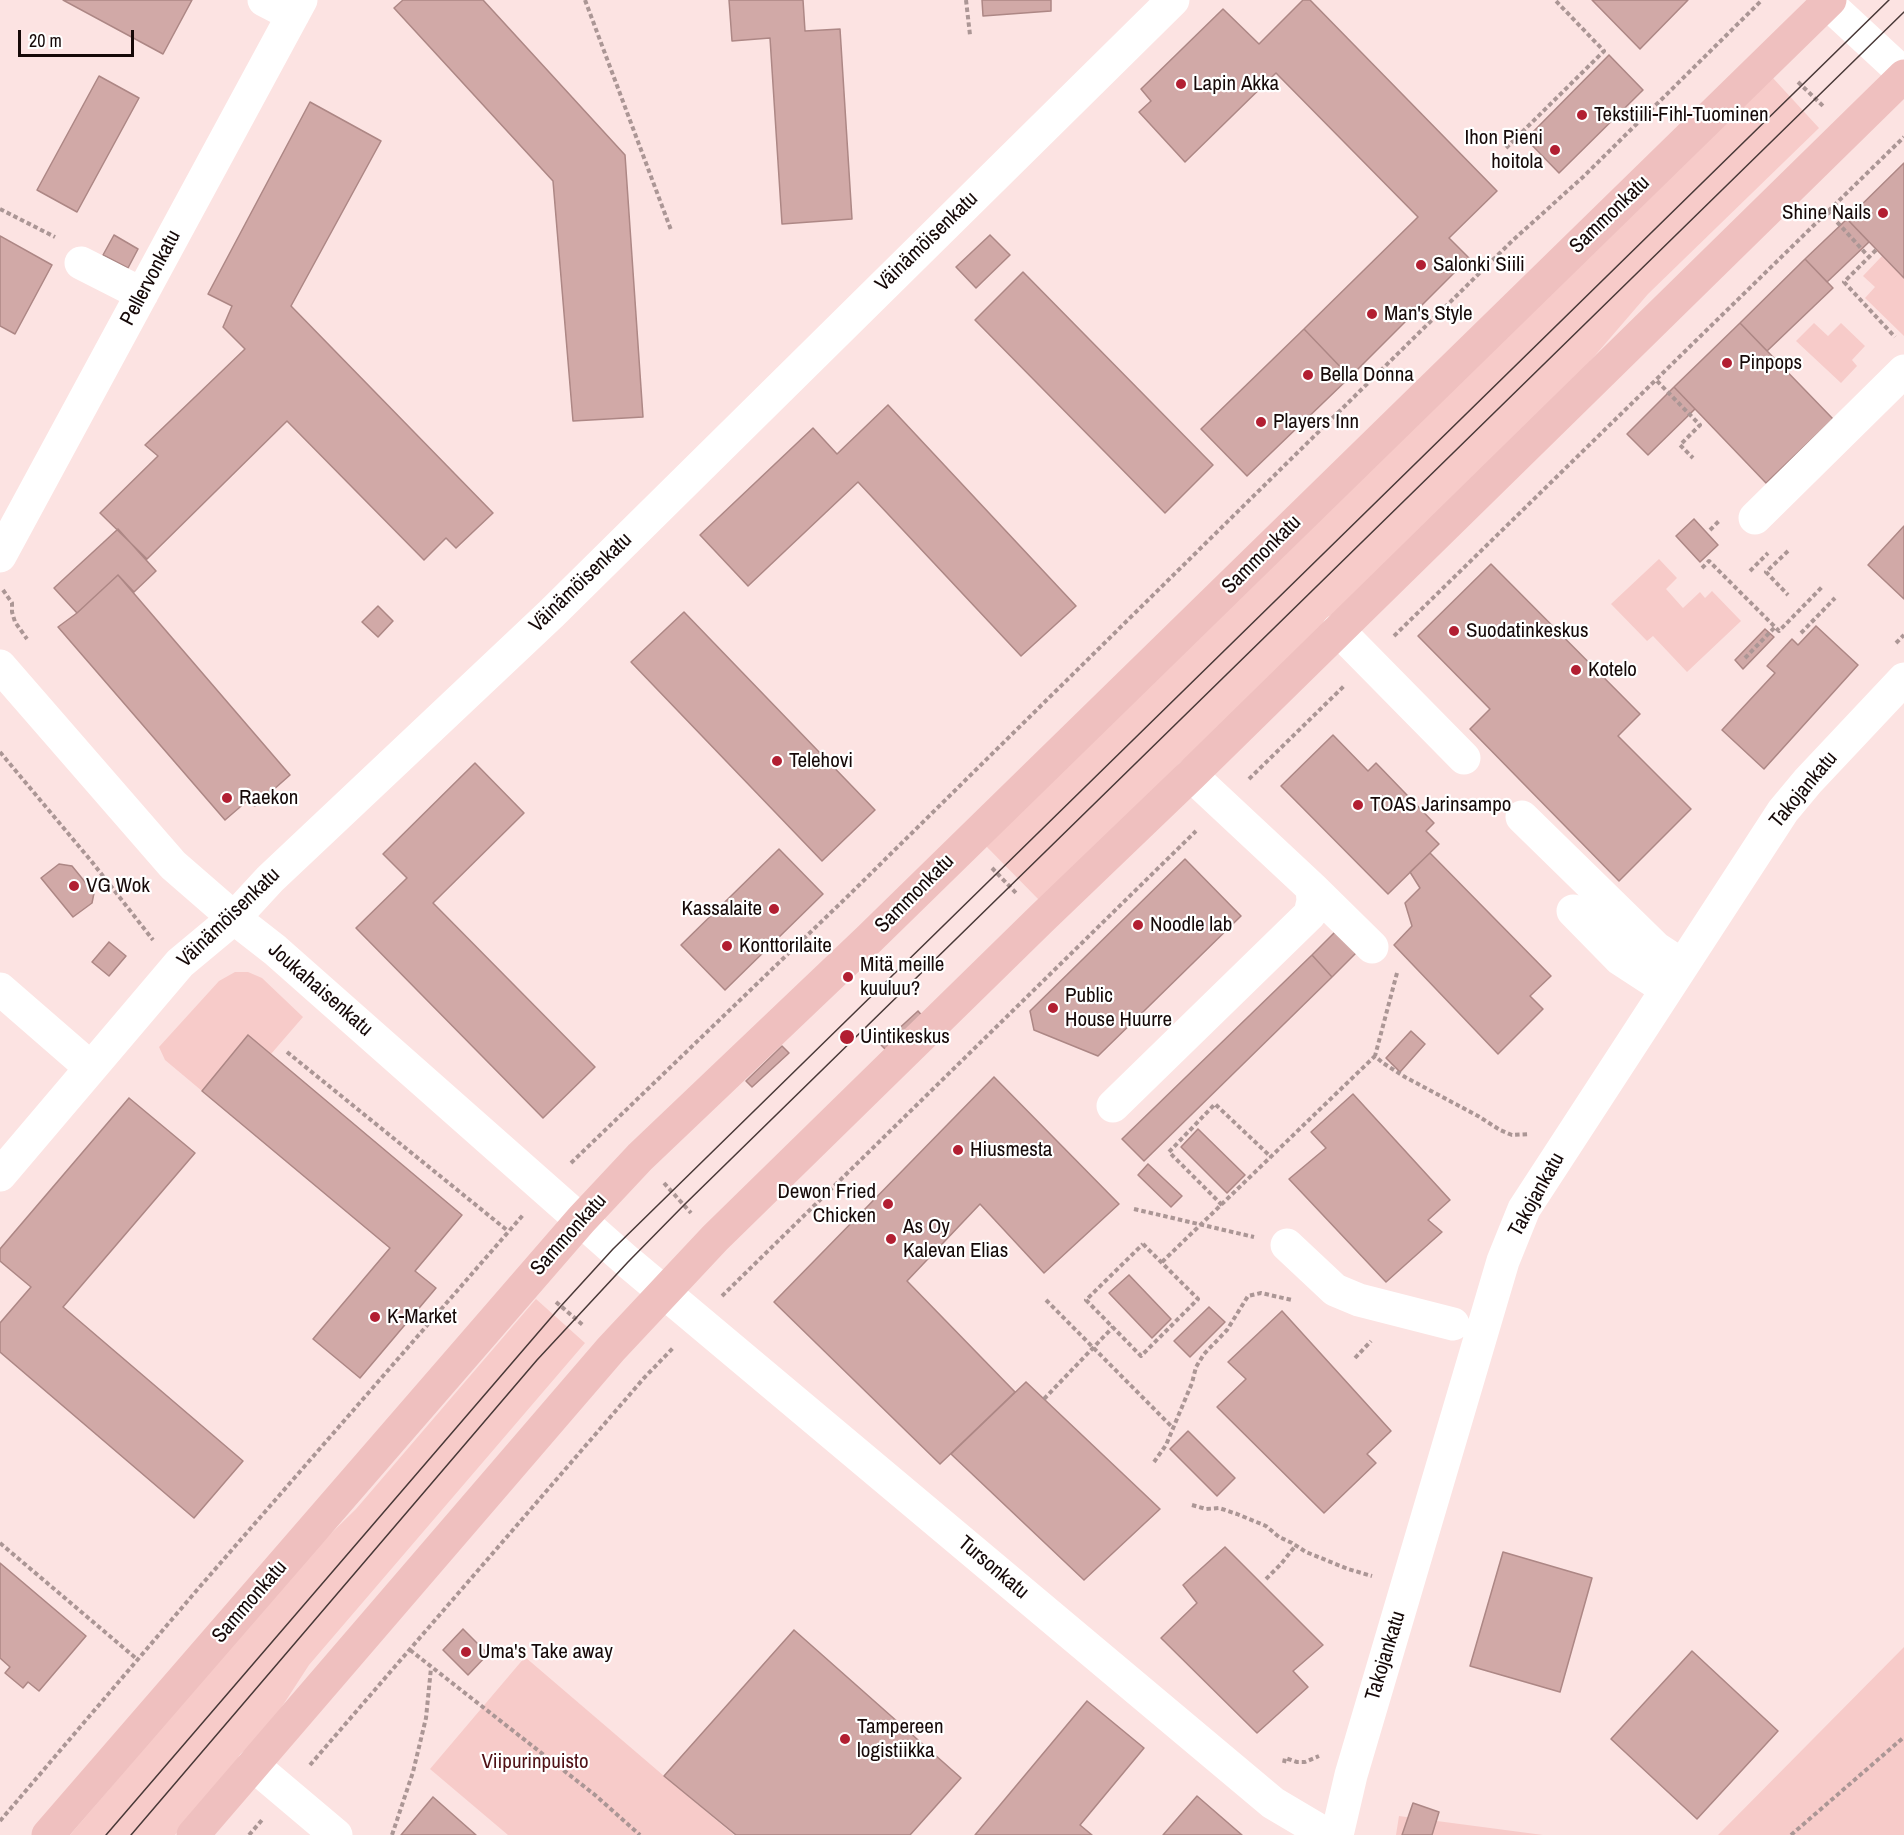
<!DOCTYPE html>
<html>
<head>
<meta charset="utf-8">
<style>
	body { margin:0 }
	#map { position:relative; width:1904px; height:1835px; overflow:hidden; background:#fce3e2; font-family:"Archivo Narrow",sans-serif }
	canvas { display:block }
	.scale { position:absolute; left:18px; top:30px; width:116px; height:27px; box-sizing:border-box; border:3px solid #160908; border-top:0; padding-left:8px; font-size:18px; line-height:21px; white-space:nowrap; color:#160908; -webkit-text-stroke:4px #fff; paint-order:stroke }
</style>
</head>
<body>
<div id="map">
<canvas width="1904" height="1835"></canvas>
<div class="scale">20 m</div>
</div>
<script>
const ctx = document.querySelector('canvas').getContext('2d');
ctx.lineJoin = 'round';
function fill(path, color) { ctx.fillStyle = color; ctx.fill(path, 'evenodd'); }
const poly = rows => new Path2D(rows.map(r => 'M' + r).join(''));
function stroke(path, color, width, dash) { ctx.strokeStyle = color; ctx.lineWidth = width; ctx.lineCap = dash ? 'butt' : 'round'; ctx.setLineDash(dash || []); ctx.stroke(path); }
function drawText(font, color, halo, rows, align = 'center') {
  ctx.font = font + ' "Archivo Narrow",sans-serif'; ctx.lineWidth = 4.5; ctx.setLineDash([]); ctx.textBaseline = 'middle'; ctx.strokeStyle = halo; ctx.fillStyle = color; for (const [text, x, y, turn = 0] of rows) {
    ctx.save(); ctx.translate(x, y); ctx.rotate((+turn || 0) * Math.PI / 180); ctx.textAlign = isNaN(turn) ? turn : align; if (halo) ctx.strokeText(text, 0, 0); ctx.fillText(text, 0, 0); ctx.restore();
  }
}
fill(poly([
	[1772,77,1819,128,1648,294,1580,373,1041,902,985,845],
	[1882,256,1904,278,1904,336,1865,298,1875,287,1863,276],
	[1814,323,1828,336,1841,323,1865,346,1852,360,1857,366,1841,383,1796,341],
	[1659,559,1677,578,1666,589,1683,608,1700,592,1705,598,1712,591,1741,621,1687,672,1653,636,1647,641,1611,604],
	[235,972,248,972,262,978,303,1017,271,1054,248,1036,202,1091,165,1060,159,1047,219,981],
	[536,1299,585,1343,309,1665,270,1725,175,1835,70,1835,309,1555,356,1509],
	[1904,1647,1904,1835,1718,1835],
	[525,1657,664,1776,734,1835,508,1835,430,1769],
	[1399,1816,1543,1835,1396,1835]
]), '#f7cbc9');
const building = poly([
	[63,0,192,0,163,54,63,0],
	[403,0,483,0,625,155,643,417,573,421,553,181,394,8,403,0],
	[729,0,803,0,805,31,840,29,852,219,782,224,770,38,732,41,729,0],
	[982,0,1051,0,1051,11,983,16,982,0],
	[1303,0,1310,0,1497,191,1449,238,1469,258,1350,377,1304,329,1418,217,1276,73,1185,162,1139,112,1151,101,1141,89,1223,9,1259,44,1303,0],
	[1592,0,1688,0,1640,49,1592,0],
	[1609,55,1643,90,1559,173,1526,139,1609,55],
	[99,76,139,98,77,212,37,190,99,76],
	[310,102,381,141,291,306,493,513,456,548,446,538,424,560,287,421,147,559,100,513,158,456,145,445,245,349,223,327,232,306,208,294,310,102],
	[1904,163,1904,278,1847,219,1904,163],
	[1847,219,1869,242,1827,282,1805,259,1847,219],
	[114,235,138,249,128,268,103,255,114,235],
	[990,235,1010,255,976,288,956,267,990,235],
	[0,236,52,265,15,334,0,326,0,236],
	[1805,259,1833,288,1767,351,1740,323,1805,259],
	[1023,272,1213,465,1165,513,975,320,1023,272],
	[1740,323,1833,419,1766,483,1674,387,1740,323],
	[1304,329,1350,377,1247,476,1201,429,1304,329],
	[1674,387,1695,409,1648,455,1627,434,1674,387],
	[888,405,1076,606,1021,656,858,482,748,586,700,535,813,428,837,454,888,405],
	[1694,519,1718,545,1700,562,1676,536,1694,519],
	[1904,526,1904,599,1868,565,1904,526],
	[118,529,156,571,134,592,118,575,77,613,54,588,118,529],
	[1491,564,1640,714,1618,736,1691,809,1619,881,1470,729,1490,709,1418,636,1491,564],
	[118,575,290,775,255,806,247,801,225,820,58,627,77,613,118,575],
	[378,606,393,621,378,637,362,622,378,606],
	[684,612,875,810,822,861,631,662,684,612],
	[1816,626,1858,665,1764,769,1722,730,1775,673,1767,666,1792,639,1798,645,1816,626],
	[1765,629,1774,637,1743,669,1735,660,1765,629],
	[1333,735,1368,771,1376,763,1434,823,1426,831,1439,844,1388,894,1281,786,1333,735],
	[475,763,524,813,433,903,595,1067,543,1118,356,928,407,878,383,854,475,763],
	[779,849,823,894,725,990,681,945,779,849],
	[1430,853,1551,976,1530,996,1543,1009,1498,1054,1394,945,1412,926,1405,903,1420,888,1410,872,1430,853],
	[1185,859,1241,916,1098,1056,1034,1030,1030,1011,1185,859],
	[59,864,72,866,94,893,92,903,73,917,41,878,59,864],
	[1335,932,1356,953,1332,977,1312,955,1335,932],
	[109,942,126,956,109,976,92,962,109,942],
	[1312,955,1332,977,1144,1161,1122,1139,1312,955],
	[918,1011,924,1018,889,1053,881,1045,918,1011],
	[1411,1031,1425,1044,1400,1072,1386,1058,1411,1031],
	[248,1035,462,1215,415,1271,436,1288,360,1378,313,1339,390,1248,202,1091,248,1035],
	[782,1046,789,1053,752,1087,746,1081,782,1046],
	[994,1077,1119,1204,1044,1273,980,1204,907,1281,1015,1392,940,1464,774,1302,994,1077],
	[1353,1094,1450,1200,1428,1220,1442,1232,1386,1282,1289,1179,1326,1148,1311,1132,1353,1094],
	[129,1098,195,1153,63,1307,243,1461,194,1518,0,1352,0,1323,31,1287,0,1261,0,1249,129,1098],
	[1198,1129,1245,1175,1227,1193,1181,1147,1198,1129],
	[1148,1164,1182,1196,1171,1207,1138,1175,1148,1164],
	[1129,1275,1171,1319,1152,1338,1109,1293,1129,1275],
	[1209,1307,1225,1322,1190,1357,1174,1341,1209,1307],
	[1282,1311,1391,1431,1367,1454,1376,1463,1324,1513,1217,1407,1246,1379,1228,1362,1282,1311],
	[1026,1382,1160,1509,1084,1580,951,1454,1026,1382],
	[1188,1431,1235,1478,1217,1496,1170,1449,1188,1431],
	[1225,1547,1323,1645,1293,1671,1308,1687,1257,1733,1161,1638,1197,1603,1183,1585,1225,1547],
	[1503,1552,1592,1578,1560,1692,1470,1666,1503,1552],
	[0,1563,86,1636,39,1691,28,1682,23,1688,5,1673,10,1667,0,1658,0,1563],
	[463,1629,488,1654,468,1675,443,1650,463,1629],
	[794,1630,961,1778,910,1835,736,1835,664,1776,794,1630],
	[1692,1651,1778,1731,1697,1819,1611,1739,1692,1651],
	[1087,1701,1144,1748,1080,1825,1092,1835,975,1835,1087,1701],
	[1197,1796,1242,1835,1163,1835,1197,1796],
	[433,1797,476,1835,401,1835,433,1797],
	[1413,1803,1439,1812,1432,1835,1402,1835,1413,1803]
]);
fill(building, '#d1a9a7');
stroke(building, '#ad8785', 1.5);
stroke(poly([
	[585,0,671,230],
	[966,0,970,35],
	[1798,82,1823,106],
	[1506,148,1604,51,1555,0],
	[0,209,55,237],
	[1827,211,1869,257],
	[1876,250,1844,282,1895,337],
	[1657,381,1700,425,1680,445,1693,458],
	[1710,530,1719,521],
	[1788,551,1766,572,1788,595],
	[1702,568,1709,561,1779,631,1823,586],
	[1750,571,1768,553],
	[3,590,12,603,12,612,15,622,27,639],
	[1801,633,1835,598],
	[1394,636,1904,137],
	[1896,643,1904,635],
	[1745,658,1775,627],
	[0,752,92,862,153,940],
	[1249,779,1344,686],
	[992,868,1016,893],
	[1397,973,1375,1056,1383,1063,1405,1077,1478,1116,1500,1130,1512,1135,1530,1134],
	[287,1052,508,1231],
	[571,1163,848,896,1512,241,1583,177,1762,0],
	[664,1183,691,1213],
	[1222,1205,1169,1152,1215,1104,1271,1157],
	[1134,1209,1254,1237],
	[1143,1244,1198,1299,1141,1356,1086,1300,1143,1244],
	[1162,1262,1375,1056],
	[722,1296,1196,831],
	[1046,1300,1172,1427],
	[556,1302,584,1326],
	[1355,1358,1371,1341],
	[1044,1399,1113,1327],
	[1154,1462,1166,1445,1192,1383,1196,1367,1204,1354,1227,1330,1248,1296,1261,1293,1292,1300],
	[1192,1505,1206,1509,1219,1508,1237,1514,1266,1526,1279,1537,1292,1543,1306,1552,1348,1569,1372,1576],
	[0,1543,138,1660],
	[1266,1579,1281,1564,1296,1545],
	[410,1650,595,1795,640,1835],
	[1284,1763,1285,1758,1297,1762,1305,1762,1319,1756],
	[310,1765,644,1378,674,1347],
	[0,1821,197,1590,523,1215],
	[249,1835,262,1820],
	[392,1835,413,1772,426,1718,431,1668],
	[1791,1835,1904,1737]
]), '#ab9695', 4, [4.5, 3]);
stroke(poly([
	[264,0,293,15],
	[1824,0,1904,74],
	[81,263,142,294],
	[1755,518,1904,371],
	[0,556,301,0],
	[1338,630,1464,758],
	[0,666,173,865,234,918,275,950,628,1262,1273,1803,1327,1835],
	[1522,817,1656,948,1682,965],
	[1312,888,1372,947],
	[1573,911,1620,959,1666,989],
	[0,989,91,1068],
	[1113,1106,1310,914,1313,901,1312,888,1191,775],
	[0,1175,180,963,234,918,270,879,551,614,1173,0],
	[1287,1245,1335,1290,1359,1300,1453,1324],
	[253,1765,336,1835],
	[1337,1835,1351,1775,1503,1261,1524,1209,1783,811,1808,781,1904,679]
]), '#fff', 33);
stroke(poly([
	[48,1835,581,1220,640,1157,869,939,1830,0],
	[193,1835,611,1349,715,1238,1041,919,1191,775,1904,76]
]), '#efc0bf', 33);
stroke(poly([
	[106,1835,561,1306,613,1249,1889,0],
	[131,1835,537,1360,628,1262,684,1205,1904,12]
]), '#483837', 1.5);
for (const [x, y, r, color] of [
	[1181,84,6,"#b21f32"],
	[1582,115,6,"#b21f32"],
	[1555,150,6,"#b21f32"],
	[1883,213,6,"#b21f32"],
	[1421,265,6,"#b21f32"],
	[1372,314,6,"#b21f32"],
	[1727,363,6,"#b21f32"],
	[1308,375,6,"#b21f32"],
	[1261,422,6,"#b21f32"],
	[1454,631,6,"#b21f32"],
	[1576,670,6,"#b21f32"],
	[777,761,6,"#b21f32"],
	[227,798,6,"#b21f32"],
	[1358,805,6,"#b21f32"],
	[74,886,6,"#b21f32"],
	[774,909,6,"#b21f32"],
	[1138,925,6,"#b21f32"],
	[727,946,6,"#b21f32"],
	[848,977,6,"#b21f32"],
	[1053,1008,6,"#b21f32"],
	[847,1037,8,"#b21f32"],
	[958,1150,6,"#b21f32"],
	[888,1204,6,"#b21f32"],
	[891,1239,6,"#b21f32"],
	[375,1317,6,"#b21f32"],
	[466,1652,6,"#b21f32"],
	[845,1739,6,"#b21f32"]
]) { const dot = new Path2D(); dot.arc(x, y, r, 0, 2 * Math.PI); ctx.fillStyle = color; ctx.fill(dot); stroke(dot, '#fff', 2); }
drawText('21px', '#160908', '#fff', [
	["Lapin Akka",1193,84],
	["Tekstiili-Fihl-Tuominen",1594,115],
	["Ihon Pieni",1543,138,"right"],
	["hoitola",1543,162,"right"],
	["Shine Nails",1871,213,"right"],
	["Salonki Siili",1433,265],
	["Man's Style",1384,314],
	["Pinpops",1739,363],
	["Bella Donna",1320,375],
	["Players Inn",1273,422],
	["Suodatinkeskus",1466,631],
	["Kotelo",1588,670],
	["Telehovi",789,761],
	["Raekon",239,798],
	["TOAS Jarinsampo",1370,805],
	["VG Wok",86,886],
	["Kassalaite",762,909,"right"],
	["Noodle lab",1150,925],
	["Konttorilaite",739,946],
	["Mitä meille",860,965],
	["kuuluu?",860,989],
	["Public",1065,996],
	["House Huurre",1065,1020],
	["Uintikeskus",860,1037],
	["Hiusmesta",970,1150],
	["Dewon Fried",876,1192,"right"],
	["Chicken",876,1216,"right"],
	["As Oy",903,1227],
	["Kalevan Elias",903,1251],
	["K-Market",387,1317],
	["Uma's Take away",478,1652],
	["Tampereen",857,1727],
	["logistiikka",857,1751]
], 'left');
drawText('21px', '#160908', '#fff', [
	["Sammonkatu",1610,215,-44],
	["Väinämöisenkatu",927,242,-44],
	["Pellervonkatu",151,278,-62],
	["Sammonkatu",1262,555,-45],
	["Väinämöisenkatu",581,583,-44],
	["Takojankatu",1804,790,-50],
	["Sammonkatu",915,894,-45],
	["Väinämöisenkatu",229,918,-44],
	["Joukahaisenkatu",320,990,41],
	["Takojankatu",1537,1195,-61],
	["Sammonkatu",569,1235,-48],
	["Tursonkatu",993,1568,40],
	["Sammonkatu",250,1602,-49],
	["Takojankatu",1386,1656,-73]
]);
drawText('21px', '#501116', '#fff', [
	["Viipurinpuisto",535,1762]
]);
</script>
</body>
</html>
